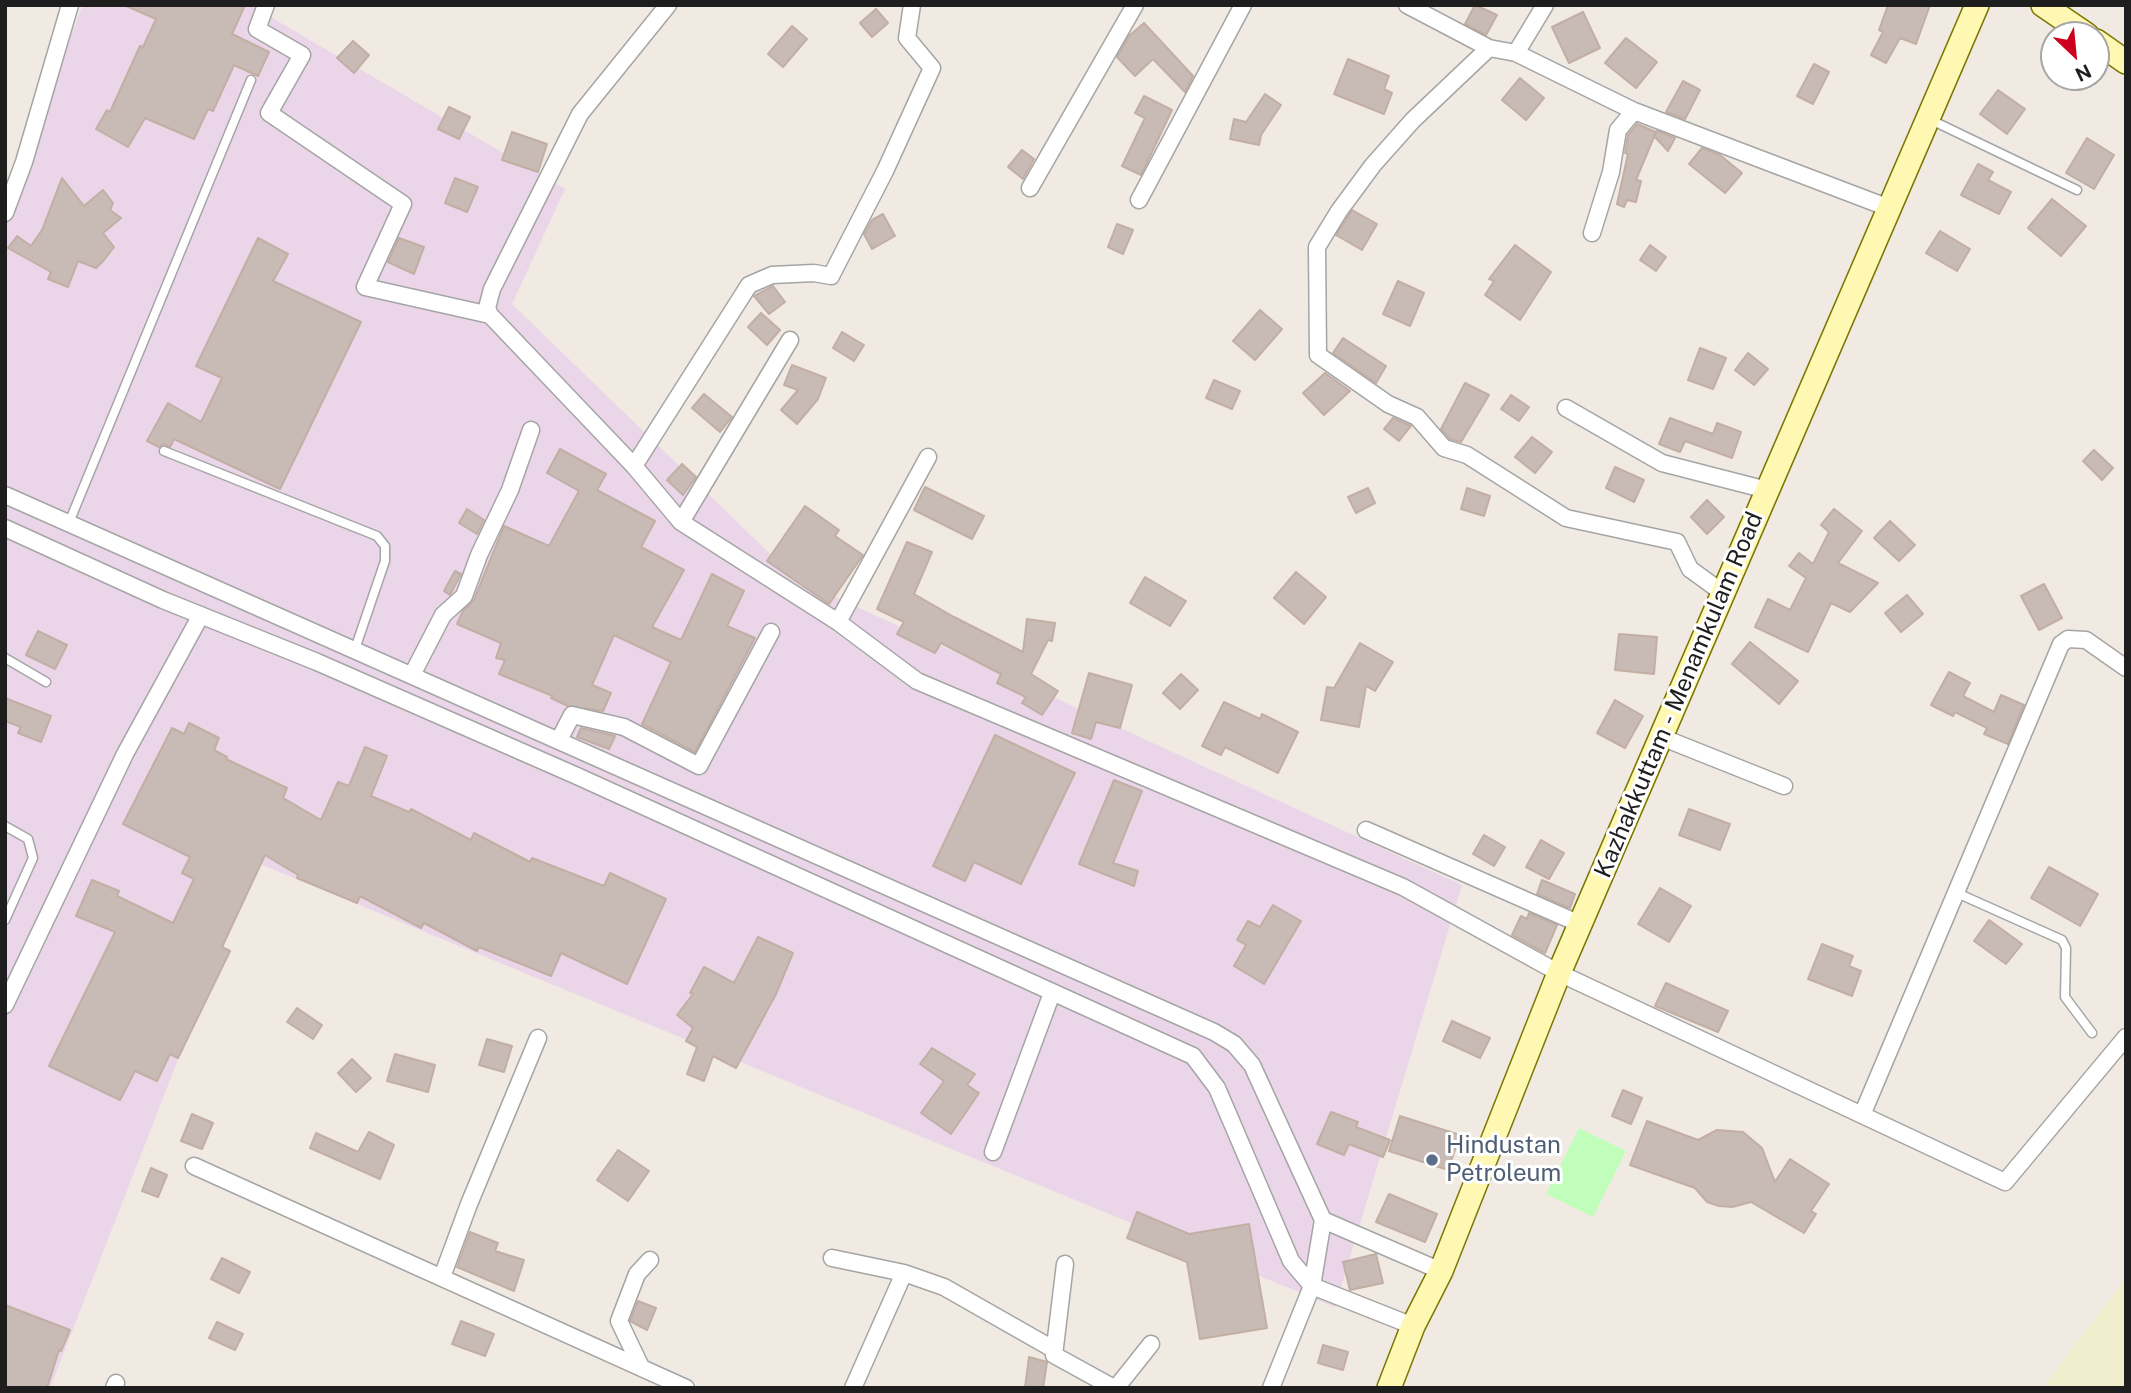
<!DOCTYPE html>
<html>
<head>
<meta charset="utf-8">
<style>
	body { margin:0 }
	#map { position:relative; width:2131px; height:1393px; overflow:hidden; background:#f0eae3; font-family:"Public Sans",sans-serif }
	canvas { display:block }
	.frame { position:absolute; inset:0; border:7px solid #1e1e1e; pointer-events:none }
	.north { position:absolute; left:2040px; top:21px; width:70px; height:70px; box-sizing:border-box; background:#fff; border:2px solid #a5a5a5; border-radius:50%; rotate:154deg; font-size:19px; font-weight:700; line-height:28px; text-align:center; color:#1e1e1e }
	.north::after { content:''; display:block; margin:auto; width:24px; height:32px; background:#cd001e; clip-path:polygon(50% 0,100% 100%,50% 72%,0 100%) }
</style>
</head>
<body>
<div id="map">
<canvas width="2131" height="1393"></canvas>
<div class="frame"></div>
<div class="north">N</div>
</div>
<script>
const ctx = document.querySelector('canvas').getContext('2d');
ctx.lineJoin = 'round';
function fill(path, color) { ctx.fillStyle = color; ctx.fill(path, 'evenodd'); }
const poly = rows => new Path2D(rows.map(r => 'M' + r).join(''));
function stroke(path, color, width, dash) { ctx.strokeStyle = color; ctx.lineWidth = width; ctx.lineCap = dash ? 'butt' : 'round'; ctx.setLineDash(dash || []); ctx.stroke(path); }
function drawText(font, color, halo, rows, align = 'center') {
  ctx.font = font + ' "Public Sans",sans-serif'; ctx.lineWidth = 6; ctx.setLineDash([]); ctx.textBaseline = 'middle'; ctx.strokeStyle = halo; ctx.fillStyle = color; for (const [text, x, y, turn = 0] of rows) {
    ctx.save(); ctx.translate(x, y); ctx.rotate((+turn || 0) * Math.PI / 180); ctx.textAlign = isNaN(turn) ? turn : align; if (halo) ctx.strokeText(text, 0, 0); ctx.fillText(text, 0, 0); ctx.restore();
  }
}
fill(poly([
	[83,5,250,5,565,189,512,304,796,579,1462,885,1335,1307,255,862,50,1388,5,1388,5,199]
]), '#ead5e9');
fill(poly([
	[2126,1278,2126,1388,2057,1388,2046,1383]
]), '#f1eecd');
fill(poly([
	[1579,1128,1626,1151,1593,1217,1546,1194]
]), '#c1febc');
const building = poly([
	[124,5,245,5,232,34,269,52,258,76,234,65,213,111,208,109,194,139,145,118,128,147,96,129,107,110,110,112,140,46,143,47,156,19,124,5],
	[1475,5,1497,15,1486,35,1465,24,1475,5],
	[1888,5,1930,5,1916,44,1900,38,1886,63,1871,55,1883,32,1879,30,1888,5],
	[876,9,888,23,872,37,860,23,876,9],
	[1583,12,1600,48,1569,63,1552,27,1583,12],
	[1144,23,1193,76,1185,92,1153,59,1135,76,1117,57,1129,36,1144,23],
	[792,26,807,39,783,67,768,54,792,26],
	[1626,38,1657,62,1636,88,1605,63,1626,38],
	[353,41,369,55,354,73,337,58,353,41],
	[1348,59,1389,76,1384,89,1392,93,1384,114,1334,94,1348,59],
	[1814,64,1829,72,1813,104,1797,96,1814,64],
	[1520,78,1544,98,1526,120,1502,100,1520,78],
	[1683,81,1700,90,1685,119,1666,112,1683,81],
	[1998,90,2025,109,2007,134,1980,114,1998,90],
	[1265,94,1281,105,1261,135,1259,145,1230,139,1234,119,1246,122,1265,94],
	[1144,96,1172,110,1141,175,1122,166,1145,118,1135,113,1144,96],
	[449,107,470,117,459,139,438,129,449,107],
	[1637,124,1656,132,1636,180,1641,181,1636,202,1627,200,1624,207,1617,204,1628,154,1625,153,1628,135,1637,124],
	[1657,131,1675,138,1668,151,1654,136,1657,131],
	[512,132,547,144,538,172,502,160,512,132],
	[2087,138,2114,155,2094,189,2066,173,2087,138],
	[1702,148,1720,155,1742,173,1725,193,1689,164,1702,148],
	[1022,150,1034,159,1023,179,1008,167,1022,150],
	[1978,164,1993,172,1988,180,2011,192,1999,214,1961,195,1978,164],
	[62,178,84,206,103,190,113,203,110,210,121,218,103,233,114,247,104,260,96,268,78,261,68,287,48,279,51,272,8,248,17,236,31,246,42,230,62,178],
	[455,178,478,187,467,212,445,203,455,178],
	[2052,199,2086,226,2061,256,2028,228,2052,199],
	[1352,210,1377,224,1362,250,1336,235,1352,210],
	[883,214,895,236,872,249,864,234,872,220,883,214],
	[1117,224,1133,230,1123,254,1108,247,1117,224],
	[1940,231,1970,249,1957,271,1926,253,1940,231],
	[258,238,288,254,273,281,361,322,280,489,174,439,170,447,164,444,159,447,147,441,168,403,201,422,222,378,196,366,258,238],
	[399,238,424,247,414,274,388,262,399,238],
	[1515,245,1551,272,1520,320,1485,295,1494,281,1489,279,1515,245],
	[1650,245,1666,257,1656,271,1640,260,1650,245],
	[1398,281,1424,293,1410,326,1383,314,1398,281],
	[773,286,785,302,769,314,754,296,773,286],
	[1260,310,1282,329,1255,360,1233,341,1260,310],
	[761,313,780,330,767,345,748,327,761,313],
	[842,332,864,345,854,361,833,348,842,332],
	[1343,338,1386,366,1376,383,1333,353,1343,338],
	[1700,348,1726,358,1713,389,1688,380,1700,348],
	[1748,353,1768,369,1754,385,1735,370,1748,353],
	[792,365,826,378,818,399,797,424,781,410,798,390,784,385,792,365],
	[1325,373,1350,391,1324,415,1303,393,1325,373],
	[1214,380,1240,391,1232,409,1206,398,1214,380],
	[1465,383,1489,395,1461,442,1450,439,1441,429,1465,383],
	[704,394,732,417,720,432,692,408,704,394],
	[1511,395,1529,407,1519,421,1501,409,1511,395],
	[1393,418,1411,426,1399,441,1384,429,1393,418],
	[1670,418,1713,434,1717,423,1741,432,1732,458,1685,441,1680,452,1659,444,1670,418],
	[1532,437,1552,452,1535,473,1515,457,1532,437],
	[560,449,606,474,597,490,655,521,641,547,684,570,652,627,681,640,712,574,744,591,727,626,755,638,695,752,642,724,671,662,614,635,592,685,611,693,603,711,568,706,551,698,553,696,499,674,505,660,496,658,501,643,457,624,463,611,474,600,504,526,549,546,579,491,547,473,560,449],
	[2094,450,2113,468,2102,480,2083,461,2094,450],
	[682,464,696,477,683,495,667,480,682,464],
	[1615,467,1644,480,1634,502,1606,488,1615,467],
	[925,487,984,516,972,539,914,510,925,487],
	[1368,488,1375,503,1356,513,1348,497,1368,488],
	[1467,488,1490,496,1484,516,1461,509,1467,488],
	[1707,500,1724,517,1707,534,1691,517,1707,500],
	[805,506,839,530,835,536,863,555,829,604,767,561,805,506],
	[467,509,484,520,477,534,459,523,467,509],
	[1834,509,1862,531,1838,563,1878,583,1850,612,1831,603,1808,652,1755,627,1768,599,1790,610,1806,578,1789,566,1799,553,1813,564,1829,532,1821,525,1834,509],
	[1890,521,1915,545,1899,561,1874,538,1890,521],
	[907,542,932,552,914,594,954,617,1023,652,1027,619,1055,623,1052,641,1048,640,1031,674,1058,691,1042,715,1022,703,1026,697,997,683,1001,674,941,643,935,653,897,634,904,622,877,609,907,542],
	[455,571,461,574,450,595,444,591,455,571],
	[1296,572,1326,597,1304,624,1274,598,1296,572],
	[1145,577,1186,601,1170,626,1130,603,1145,577],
	[2044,584,2062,618,2039,630,2021,596,2044,584],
	[1907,595,1923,614,1901,632,1885,613,1907,595],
	[38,631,67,645,55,669,26,655,38,631],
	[1619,634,1657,637,1654,674,1615,670,1619,634],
	[1750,642,1798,681,1779,704,1732,664,1750,642],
	[1360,643,1393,662,1375,691,1366,686,1359,727,1321,720,1327,687,1334,688,1360,643],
	[1949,672,1970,683,1963,696,1994,712,2001,695,2024,705,2008,744,1984,734,1987,728,1955,712,1953,716,1931,705,1949,672],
	[1089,673,1132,685,1120,728,1096,722,1091,739,1072,733,1089,673],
	[1181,674,1198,690,1180,709,1163,693,1181,674],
	[5,698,51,716,41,742,18,733,21,727,5,721,5,698],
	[1615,700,1643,716,1625,748,1597,733,1615,700],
	[1224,702,1260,719,1262,714,1298,732,1278,773,1225,747,1221,755,1202,746,1224,702],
	[189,723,219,738,214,750,227,757,226,759,287,788,283,798,321,820,338,782,349,786,365,747,387,756,371,796,409,812,411,809,471,840,474,833,530,862,532,858,604,886,610,873,666,899,627,984,561,953,551,976,479,947,477,951,424,923,421,928,360,896,357,903,297,878,298,875,265,855,222,947,230,951,178,1058,170,1054,157,1081,135,1071,120,1100,49,1066,115,932,76,916,92,880,119,891,117,896,173,923,194,879,182,873,190,857,123,824,172,728,184,734,189,723],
	[581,728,615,736,609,749,577,737,581,728],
	[995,735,1075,773,1021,884,974,862,965,881,933,866,995,735],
	[1114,780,1142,791,1113,863,1138,871,1134,886,1079,864,1114,780],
	[1689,809,1730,824,1720,850,1679,835,1689,809],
	[1484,835,1505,847,1494,866,1473,854,1484,835],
	[1541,840,1564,853,1549,879,1526,867,1541,840],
	[2049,867,2098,894,2080,926,2031,898,2049,867],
	[1542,880,1575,894,1570,908,1537,894,1542,880],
	[1660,888,1691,906,1669,942,1638,924,1660,888],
	[1273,905,1301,921,1264,984,1234,966,1246,945,1237,940,1248,921,1260,927,1273,905],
	[1529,913,1557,925,1545,953,1512,935,1521,916,1527,919,1529,913],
	[1989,920,2022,944,2006,964,1974,941,1989,920],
	[758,937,793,953,776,994,736,1068,713,1056,704,1081,687,1074,697,1047,686,1041,693,1028,677,1015,693,994,690,993,704,967,734,983,758,937],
	[1822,944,1853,956,1849,966,1861,971,1852,996,1808,979,1822,944],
	[1666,983,1728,1011,1718,1032,1655,1006,1666,983],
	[297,1008,322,1025,313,1039,287,1022,297,1008],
	[1452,1021,1490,1038,1480,1058,1443,1041,1452,1021],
	[487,1039,512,1046,504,1072,479,1065,487,1039],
	[932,1048,975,1074,967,1085,979,1093,951,1134,921,1113,944,1081,920,1064,932,1048],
	[395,1054,435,1065,428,1092,387,1081,395,1054],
	[352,1059,371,1078,356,1092,338,1073,352,1059],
	[1623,1090,1642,1098,1631,1124,1612,1116,1623,1090],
	[1331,1112,1358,1122,1356,1127,1390,1140,1383,1157,1349,1144,1344,1155,1317,1144,1331,1112],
	[192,1114,213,1123,202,1149,181,1141,192,1114],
	[1400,1116,1460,1135,1448,1170,1389,1151,1400,1116],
	[1647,1121,1698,1140,1717,1130,1743,1132,1762,1148,1775,1182,1790,1159,1829,1184,1811,1211,1816,1214,1804,1233,1751,1202,1732,1207,1719,1206,1707,1202,1695,1188,1630,1165,1647,1121],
	[369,1132,394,1145,380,1179,310,1148,316,1133,358,1152,369,1132],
	[618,1150,649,1171,628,1201,597,1180,618,1150],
	[151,1168,167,1175,158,1197,142,1191,151,1168],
	[1389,1194,1437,1214,1425,1242,1376,1222,1389,1194],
	[1137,1212,1189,1234,1249,1224,1267,1328,1200,1339,1187,1262,1127,1238,1137,1212],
	[470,1232,498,1243,495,1251,524,1260,514,1291,457,1267,470,1232],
	[1376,1254,1383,1283,1350,1290,1343,1262,1376,1254],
	[222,1258,250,1272,239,1293,211,1279,222,1258],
	[638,1301,656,1308,647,1330,630,1321,638,1301],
	[5,1305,70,1330,61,1351,59,1350,47,1388,5,1388,5,1305],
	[461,1321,494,1334,485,1356,452,1344,461,1321],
	[217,1322,243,1334,235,1350,209,1338,217,1322],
	[1323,1345,1348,1352,1343,1370,1318,1363,1323,1345],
	[1029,1357,1047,1362,1043,1388,1025,1388,1029,1357]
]);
fill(building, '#c8bbb6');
stroke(building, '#c3aea4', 2);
const service = poly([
	[1931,120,2077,190],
	[164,451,377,536,385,546,385,561,355,649],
	[68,525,251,80],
	[5,658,46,682],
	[5,826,28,839,33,858,5,920],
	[1957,893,2062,940,2066,948,2065,997,2092,1033]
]);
const minor = poly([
	[266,5,257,29,302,55,269,113,403,204,365,287,490,315],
	[668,5,580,114,492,289,487,308,490,315,634,466,681,522,838,622,917,681,1403,887,1559,973,2005,1182,2126,1037],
	[1407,5,1489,48,1516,53,1634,111,1889,208],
	[1489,48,1413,120,1373,165,1339,211,1317,247,1318,355,1388,404,1417,417,1444,448,1467,455,1566,518,1677,542,1690,569,1723,593],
	[1516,53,1545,5],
	[1030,188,1135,5],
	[1139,200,1243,5],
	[5,213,24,162,70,5],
	[1592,233,1611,172,1618,130,1634,111],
	[1566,408,1662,463,1767,490],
	[634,466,749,285,772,275,814,273,831,276,885,171,932,68,907,38,912,5],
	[5,495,1214,1032,1234,1044,1252,1065,1323,1220,1441,1271],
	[681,522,790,340],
	[5,528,163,600,317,662,577,776,1193,1056,1217,1088,1291,1261,1312,1286,1413,1326],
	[838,622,928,457],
	[412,675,443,615,464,596,479,555,510,490,531,430],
	[1661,737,1784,786],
	[559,740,572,715,624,727,699,766,771,632],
	[1366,830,1580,924],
	[5,1005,125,754,201,615],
	[1862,1115,2061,644,2068,639,2086,640,2126,668],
	[993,1152,1052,993],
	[194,1166,686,1388],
	[832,1258,904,1273],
	[1065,1264,1054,1355,1114,1388],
	[442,1277,469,1204,538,1038],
	[641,1367,619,1321,637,1274,650,1260],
	[114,1388,116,1383],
	[853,1388,904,1273,944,1287,1053,1349],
	[1116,1388,1151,1344],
	[1271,1388,1312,1286,1323,1220]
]);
const secondary = poly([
	[2043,5,2087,35],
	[2096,41,2126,62],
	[1389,1388,1413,1326,1441,1271,1559,973,1977,5]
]);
stroke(service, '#a5a5a5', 11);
stroke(minor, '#a5a5a5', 19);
stroke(secondary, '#7b7600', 26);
stroke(service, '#fff', 8);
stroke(minor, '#fff', 16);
stroke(secondary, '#fff8b3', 23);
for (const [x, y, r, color] of [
	[1432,1160,7,"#5c6f8a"]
]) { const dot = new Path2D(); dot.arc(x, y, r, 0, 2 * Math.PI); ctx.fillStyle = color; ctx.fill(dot); stroke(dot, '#fff', 2.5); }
drawText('24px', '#1e1e1e', '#fff', [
	["Kazhakkuttam - Menamkulam Road",1679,695,-67]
]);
drawText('24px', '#4e5e75', '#fff', [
	["Hindustan",1446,1146],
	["Petroleum",1446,1174]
], 'left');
</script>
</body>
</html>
